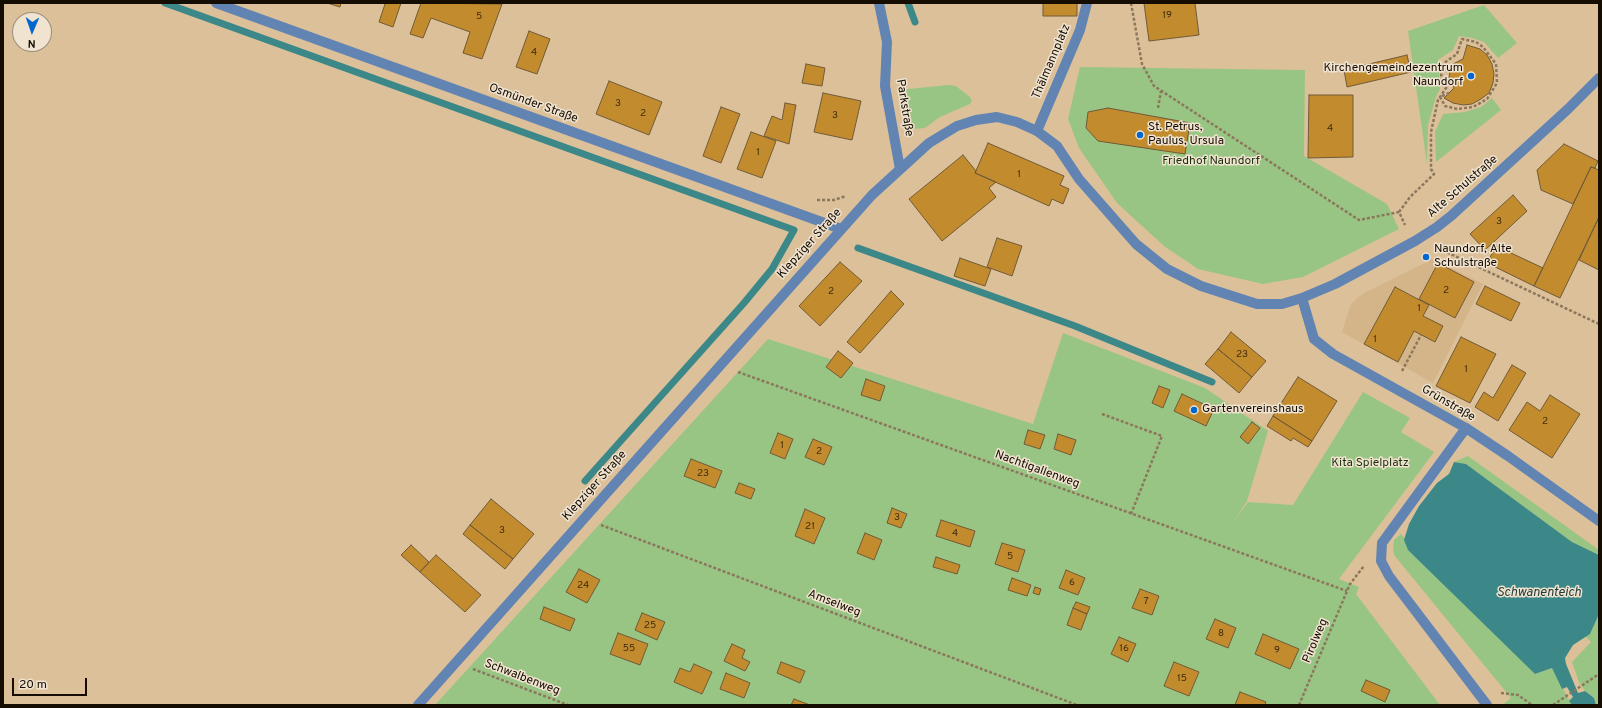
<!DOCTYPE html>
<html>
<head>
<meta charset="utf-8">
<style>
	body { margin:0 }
	#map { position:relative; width:1602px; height:708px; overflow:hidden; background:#dbc09a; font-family:Overpass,sans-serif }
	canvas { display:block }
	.frame { position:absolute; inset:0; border:4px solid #160d02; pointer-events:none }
	.north { position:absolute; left:12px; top:12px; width:40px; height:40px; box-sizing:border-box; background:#f0e3d0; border:1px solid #998d7e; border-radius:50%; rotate:182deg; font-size:11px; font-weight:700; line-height:16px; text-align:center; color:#160d02 }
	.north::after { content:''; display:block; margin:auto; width:14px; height:18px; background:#0166ce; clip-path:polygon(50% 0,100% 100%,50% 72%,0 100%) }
	.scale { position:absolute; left:12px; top:678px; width:75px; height:18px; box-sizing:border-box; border:2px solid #160d02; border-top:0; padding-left:5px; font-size:12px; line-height:14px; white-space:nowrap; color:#160d02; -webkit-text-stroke:3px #f0e3d0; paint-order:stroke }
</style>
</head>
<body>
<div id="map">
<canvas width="1602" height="708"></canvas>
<div class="frame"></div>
<div class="north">N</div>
<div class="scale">20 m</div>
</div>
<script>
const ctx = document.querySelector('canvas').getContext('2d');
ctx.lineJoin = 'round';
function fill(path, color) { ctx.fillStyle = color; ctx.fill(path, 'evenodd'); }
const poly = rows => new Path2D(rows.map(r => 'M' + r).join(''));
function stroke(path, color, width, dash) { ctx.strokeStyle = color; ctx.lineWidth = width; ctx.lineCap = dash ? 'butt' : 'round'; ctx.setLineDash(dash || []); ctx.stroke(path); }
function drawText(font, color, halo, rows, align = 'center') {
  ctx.font = font + ' Overpass,sans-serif'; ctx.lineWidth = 3; ctx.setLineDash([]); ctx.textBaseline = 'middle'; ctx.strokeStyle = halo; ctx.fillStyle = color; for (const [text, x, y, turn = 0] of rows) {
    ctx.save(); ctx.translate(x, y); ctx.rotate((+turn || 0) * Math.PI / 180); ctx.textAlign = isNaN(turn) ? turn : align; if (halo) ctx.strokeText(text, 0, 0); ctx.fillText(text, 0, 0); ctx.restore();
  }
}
fill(poly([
	[1433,259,1483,284,1433,383,1342,332,1350,306,1357,298,1366,292]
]), '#d4b589');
fill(poly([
	[1484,5,1517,43,1498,58,1484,42,1472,38,1459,36,1453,50,1438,60,1440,89,1436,97,1428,125,1427,164,1408,31],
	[1080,67,1305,70,1304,156,1387,204,1399,229,1303,277,1263,284,1198,269,1164,246,1117,203,1079,148,1068,119],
	[948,85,956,86,970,97,972,101,970,104,940,117,925,128,913,129,908,126,904,122,898,90],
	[1492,98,1501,110,1436,162,1435,132,1443,114,1465,112,1481,107],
	[1063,333,1205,388,1268,431,1247,501,1234,521,1248,502,1293,505,1363,392,1410,418,1401,432,1434,452,1339,579,1359,587,1356,594,1440,705,435,705,768,339,1033,424],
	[1468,456,1599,550,1599,555,1572,542,1466,464,1454,462],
	[1401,534,1535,674,1552,668,1572,705,1502,705,1511,698,1394,555,1393,549,1394,540],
	[1599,614,1599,705,1596,705,1594,698,1585,691,1579,682,1572,662,1591,642,1585,636,1590,634]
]), '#99c584');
fill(poly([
	[1454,462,1466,464,1572,542,1599,555,1599,614,1590,634,1573,645,1565,658,1566,664,1578,693,1585,691,1594,698,1596,705,1572,705,1569,701,1573,697,1567,687,1562,689,1552,668,1535,674,1408,550,1404,540,1409,524,1419,506,1437,483,1449,474]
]), '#3c8889');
stroke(poly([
	[165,3,794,230,772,269,744,303,585,481],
	[908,3,915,22],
	[858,248,1075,326,1212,382]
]), '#3c8889', 7);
const building = poly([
	[327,3,341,3,340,7,327,3],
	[384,3,401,3,393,27,379,22,385,4,384,3],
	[421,3,502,4,482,59,463,53,470,32,431,18,423,38,410,34,421,3],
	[1043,3,1077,3,1077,16,1043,16,1043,3],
	[1144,3,1195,3,1199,35,1149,41,1144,3],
	[529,31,550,39,537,74,516,67,529,31],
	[1467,45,1480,49,1487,55,1492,64,1494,74,1493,83,1489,93,1481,99,1472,104,1463,105,1453,103,1444,98,1454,88,1449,79,1450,69,1453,64,1463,59,1467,45],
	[1407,55,1411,72,1347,87,1344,70,1407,55],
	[806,64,825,68,822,86,802,83,806,64],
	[609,81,662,102,649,135,596,114,609,81],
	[823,93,861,101,852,140,814,132,823,93],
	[1309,95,1353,95,1353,157,1308,158,1309,95],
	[785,103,796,105,789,144,764,136,772,116,782,120,785,103],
	[721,107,740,114,721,163,703,156,721,107],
	[1108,108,1190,123,1185,154,1098,141,1086,128,1088,112,1108,108],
	[751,132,776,141,762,178,737,169,751,132],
	[988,143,1064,176,1060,185,1069,189,1063,204,1052,199,1049,206,975,173,988,143],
	[1564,144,1598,161,1595,168,1591,167,1573,204,1541,190,1537,170,1564,144],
	[963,155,976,171,975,173,996,182,989,188,996,197,942,241,909,199,963,155],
	[1591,167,1599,170,1599,217,1560,298,1534,286,1591,167],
	[1513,195,1527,211,1485,250,1470,234,1513,195],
	[1599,217,1599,270,1579,260,1599,217],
	[997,238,1022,246,1012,276,987,267,997,238],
	[1496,246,1543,268,1534,286,1487,263,1496,246],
	[960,258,991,269,985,286,954,276,960,258],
	[840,262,862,281,820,326,799,306,840,262],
	[1438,263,1474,282,1455,318,1419,299,1438,263],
	[1485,286,1520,303,1511,321,1476,304,1485,286],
	[1395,287,1429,305,1423,316,1443,326,1435,342,1414,331,1398,362,1364,344,1395,287],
	[891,291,904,304,860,353,847,342,891,291],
	[1231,332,1266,361,1252,377,1218,349,1231,332],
	[1461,337,1496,354,1470,403,1436,386,1461,337],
	[1218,349,1252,377,1239,393,1205,364,1218,349],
	[838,351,853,363,841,378,826,367,838,351],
	[1512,365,1526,373,1498,421,1475,407,1484,392,1493,398,1512,365],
	[1298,377,1337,401,1312,441,1273,416,1298,377],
	[866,379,885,386,880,401,861,395,866,379],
	[1159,386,1170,390,1163,408,1152,403,1159,386],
	[1182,394,1214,409,1206,426,1174,411,1182,394],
	[1550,395,1580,414,1552,458,1509,430,1527,402,1540,411,1550,395],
	[1273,416,1312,441,1308,447,1293,438,1291,441,1267,426,1273,416],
	[1252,422,1260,428,1248,444,1240,437,1252,422],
	[1028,430,1045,435,1040,449,1024,444,1028,430],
	[778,433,793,439,785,459,770,453,778,433],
	[1058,434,1076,440,1071,455,1054,449,1058,434],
	[813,439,832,447,824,465,805,457,813,439],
	[691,459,722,471,715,488,684,476,691,459],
	[739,483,755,489,751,499,735,493,739,483],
	[491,499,534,534,513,559,470,525,491,499],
	[892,508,907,514,901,528,887,523,892,508],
	[805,509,825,518,814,544,795,536,805,509],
	[941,520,975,531,970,547,936,536,941,520],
	[470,525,513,559,505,569,463,534,470,525],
	[865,533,882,540,874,560,857,553,865,533],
	[1002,543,1025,550,1018,572,995,564,1002,543],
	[411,545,429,562,420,572,401,555,411,545],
	[436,555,481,595,465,612,420,572,436,555],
	[936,557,960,565,957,574,933,567,936,557],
	[579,569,600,580,587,603,566,592,579,569],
	[1066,570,1085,578,1078,595,1059,588,1066,570],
	[1012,578,1031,585,1027,596,1008,590,1012,578],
	[1035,587,1041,589,1039,595,1033,593,1035,587],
	[1140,589,1159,596,1152,615,1132,608,1140,589],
	[1076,602,1090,607,1087,614,1073,608,1076,602],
	[544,607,575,619,570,631,540,619,544,607],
	[1073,608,1087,614,1081,630,1067,625,1073,608],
	[642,613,665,622,657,640,635,630,642,613],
	[1215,619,1236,628,1228,648,1206,639,1215,619],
	[618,633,648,644,640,665,610,654,618,633],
	[1263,634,1299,649,1290,669,1255,654,1263,634],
	[1119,637,1136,644,1128,662,1111,654,1119,637],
	[732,644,745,650,742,658,750,662,745,671,724,661,732,644],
	[781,662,805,671,800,683,777,673,781,662],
	[1174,662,1199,672,1189,696,1164,686,1174,662],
	[694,664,712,672,702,694,674,682,680,668,690,672,694,664],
	[726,673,750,683,744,698,720,689,726,673],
	[1366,680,1390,690,1385,702,1361,691,1366,680],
	[1240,692,1266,702,1265,705,1235,705,1240,692],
	[794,699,810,705,791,705,794,699]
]);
fill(building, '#c28b2e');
stroke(building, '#715a37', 1);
stroke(poly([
	[1131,3,1142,64,1154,86,1359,220,1399,212,1405,225],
	[1158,108,1161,91],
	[817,200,834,200,846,196],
	[1399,212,1410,197,1434,174,1431,169,1431,132,1438,100,1448,85,1442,85,1441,72,1444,63,1457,54,1462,39,1476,42,1483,47,1496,64,1497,83,1487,99,1473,107,1457,109,1445,106,1440,97,1449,93],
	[1438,248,1599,324],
	[1402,371,1421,335],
	[738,372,1347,591],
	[1102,414,1162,436,1131,514],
	[601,525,1077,705],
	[473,669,568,705],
	[1501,693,1518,695,1532,705],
	[1299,705,1350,584,1364,566],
	[1553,705,1599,674]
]), '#8b775c', 2.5, [3, 2]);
stroke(poly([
	[1466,428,1382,543,1381,561,1389,576,1487,705]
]), '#6184b3', 10);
stroke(poly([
	[879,3,887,42,885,86,900,169],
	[1037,131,1080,30,1087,3]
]), '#6184b3', 10);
stroke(poly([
	[216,3,841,229],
	[1302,298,1314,339,1333,354,1466,428,1508,456,1599,521],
	[418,705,872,195,929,143,957,126,976,120,997,117,1017,122,1037,131,1057,146,1079,179,1136,244,1167,269,1201,286,1257,304,1282,304,1302,298,1335,284,1415,241,1437,227,1451,216,1568,109,1599,78]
]), '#6184b3', 10);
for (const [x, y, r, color] of [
	[1471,76,4,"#0166ce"],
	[1140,135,4,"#0166ce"],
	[1426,257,4,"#0166ce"],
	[1194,410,4,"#0166ce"]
]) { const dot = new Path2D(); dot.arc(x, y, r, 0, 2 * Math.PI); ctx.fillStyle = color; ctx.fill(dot); stroke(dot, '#f0e3d0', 1.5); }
drawText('10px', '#412c0d', null, [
	["19",1167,16],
	["5",479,17],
	["4",534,53],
	["3",618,104],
	["2",643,114],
	["3",835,116],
	["4",1330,129],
	["1",758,153],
	["1",1019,175],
	["3",1499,222],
	["2",1446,291],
	["2",831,292],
	["1",1419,309],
	["1",1375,340],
	["23",1242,355],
	["1",1466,370],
	["2",1545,422],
	["1",782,446],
	["2",819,452],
	["23",703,474],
	["3",897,518],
	["21",810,527],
	["3",502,531],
	["4",955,534],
	["5",1010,557],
	["6",1072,583],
	["24",583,586],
	["7",1146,602],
	["25",650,626],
	["8",1221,634],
	["55",629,649],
	["16",1124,649],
	["9",1277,651],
	["15",1182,679]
]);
drawText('12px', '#160d02', '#f0e3d0', [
	["Thälmannplatz",1052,62,-67],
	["Osmünder Straße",533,104,20],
	["Parkstraße",904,108,81],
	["Alte Schulstraße",1463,187,-41],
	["Klepziger Straße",810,244,-48],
	["Grünstraße",1448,404,30],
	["Nachtigallenweg",1037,470,20],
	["Klepziger Straße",595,486,-48],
	["Amselweg",834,604,21],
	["Pirolweg",1316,641,-67],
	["Schwalbenweg",522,678,21]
]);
drawText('12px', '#160d02', '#f0e3d0', [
	["Kirchengemeindezentrum",1463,69,"right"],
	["Naundorf",1463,83,"right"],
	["St. Petrus,",1148,128],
	["Paulus, Ursula",1148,142],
	["Naundorf, Alte",1434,250],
	["Schulstraße",1434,264],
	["Gartenvereinshaus",1202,410]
], 'left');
drawText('12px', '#1b3110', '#f0e3d0', [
	["Friedhof Naundorf",1211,162],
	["Kita Spielplatz",1370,464]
]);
drawText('italic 13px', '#213a3a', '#f0e3d0', [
	["Schwanenteich",1539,593]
]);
</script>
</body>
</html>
